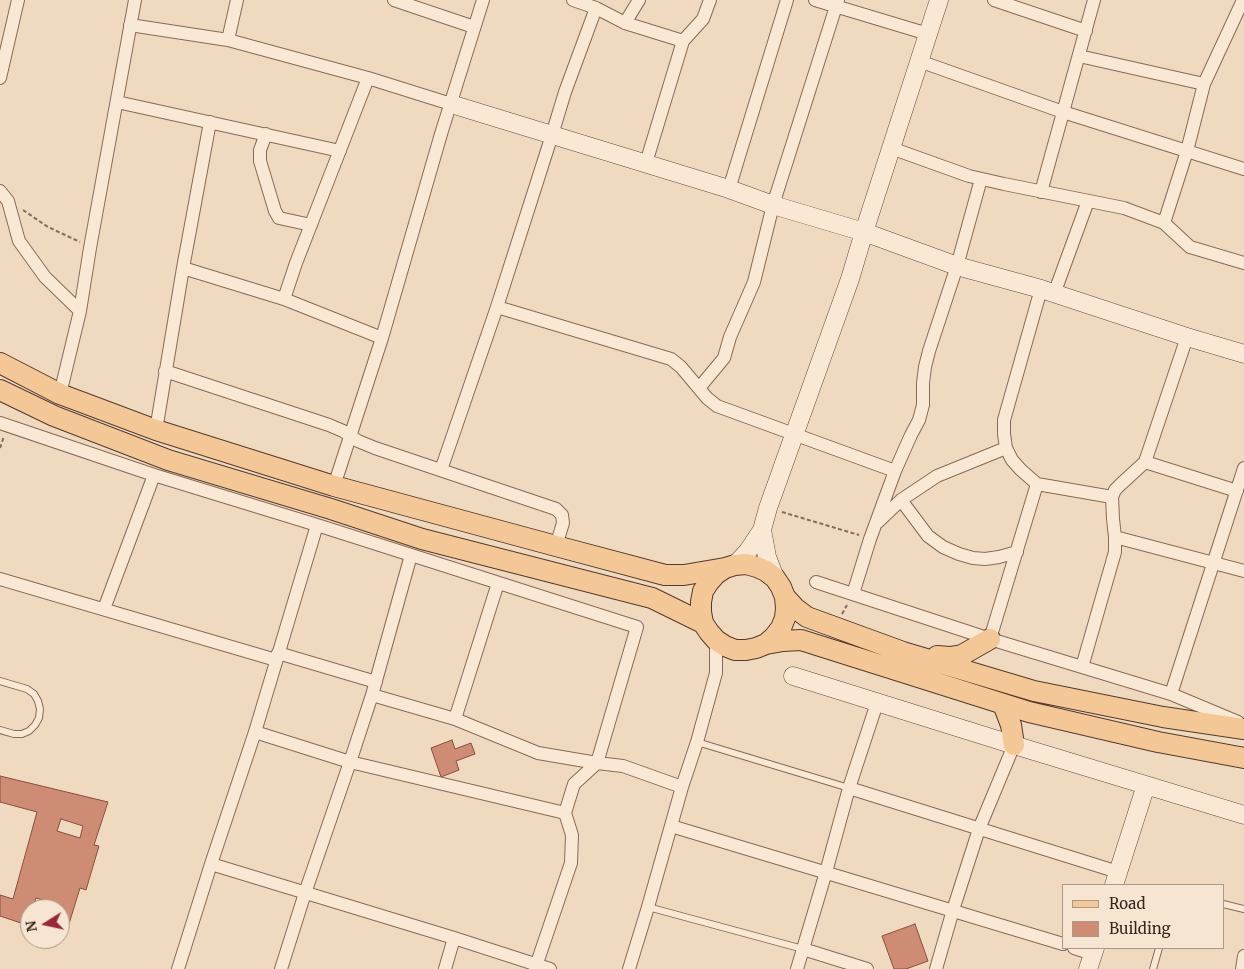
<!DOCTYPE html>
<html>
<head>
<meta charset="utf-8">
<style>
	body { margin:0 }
	#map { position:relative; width:1244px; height:969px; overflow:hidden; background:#efdac0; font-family:Merriweather,serif }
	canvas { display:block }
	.legend { position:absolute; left:1062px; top:884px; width:162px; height:65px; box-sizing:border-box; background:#f6e5d0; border:1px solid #aa9888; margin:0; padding:6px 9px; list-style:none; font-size:15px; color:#37251c }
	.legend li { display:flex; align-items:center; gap:10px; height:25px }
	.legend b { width:25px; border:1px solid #aa9888 }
	.north { position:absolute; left:20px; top:899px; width:50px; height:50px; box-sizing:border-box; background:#f6e5d0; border:1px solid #aa9888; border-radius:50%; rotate:260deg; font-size:14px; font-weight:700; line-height:20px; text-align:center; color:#37251c }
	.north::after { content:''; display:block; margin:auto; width:18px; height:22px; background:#992639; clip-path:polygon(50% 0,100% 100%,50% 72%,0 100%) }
</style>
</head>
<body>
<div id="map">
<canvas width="1244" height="969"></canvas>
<ul class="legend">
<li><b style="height:6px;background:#f3c896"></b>Road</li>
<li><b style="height:14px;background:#ce8c75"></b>Building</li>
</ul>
<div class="north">N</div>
</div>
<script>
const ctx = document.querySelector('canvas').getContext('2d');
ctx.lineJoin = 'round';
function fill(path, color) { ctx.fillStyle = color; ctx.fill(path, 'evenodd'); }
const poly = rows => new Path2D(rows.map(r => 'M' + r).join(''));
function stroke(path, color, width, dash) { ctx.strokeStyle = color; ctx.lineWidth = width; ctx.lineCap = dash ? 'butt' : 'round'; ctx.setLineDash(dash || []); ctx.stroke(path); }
const building = poly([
	[452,740,455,749,471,743,475,754,456,761,459,770,441,777,431,748,452,740],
	[0,776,108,802,94,845,99,846,86,890,80,888,65,937,60,935,60,909,54,909,55,904,36,898,33,908,38,909,30,909,30,926,0,916,0,895,13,899,37,812,0,802,0,776],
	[61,819,83,826,80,838,57,831,61,819],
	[915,924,928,961,906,969,894,969,882,936,915,924]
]);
fill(building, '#ce8c75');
stroke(building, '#884f3d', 1);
const lane = poly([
	[0,681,27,689,34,694,38,701,40,709,39,718,35,725,29,731,22,734,14,734,0,730],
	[697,742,849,788],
	[1223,904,1244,909],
	[648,907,803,949],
	[1153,969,1159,948]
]);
const street = poly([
	[394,0,474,27],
	[573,0,596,8,625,23,683,41],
	[815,0,928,34],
	[994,0,1086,31],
	[625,23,639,0],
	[130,25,228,40,368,78,451,104],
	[228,40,237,0],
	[1079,56,1204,84],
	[919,61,1063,112,1244,169],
	[0,78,18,0],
	[117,102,340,151],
	[266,134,260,150,260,161,275,211,279,218,311,225],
	[891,148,969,176,1004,184,1124,208,1164,223,1190,247,1244,263],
	[646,163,683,41,703,19,710,0],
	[729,189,787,0],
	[0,191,8,201,19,241,45,277,80,311],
	[1041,192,1094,0],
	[1164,223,1187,151,1204,84,1243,0],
	[183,268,284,299,382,338],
	[1041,289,1004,420,1004,434,1006,448,1012,460,1021,470,1037,484,1112,497],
	[1054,294,1088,201],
	[284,299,296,263,368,78],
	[497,307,671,359,681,367,707,398,717,406,895,471],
	[165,371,329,425,343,431,358,441,375,448,556,509,562,515,563,523,556,546],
	[699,388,724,358,730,337,754,282,773,205,838,0],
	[60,394,80,311,90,248,135,0],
	[0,423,154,475,317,525,637,627,597,763,574,784,565,813,572,835,571,863,535,969],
	[156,430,183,268,210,122],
	[1145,462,1237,491],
	[441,470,497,307,552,135,565,92,596,8],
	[334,486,382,338,441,134,483,0],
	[901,500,928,536,943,547,959,554,973,558,985,559,999,557,1017,552],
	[878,522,901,500,937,476,1006,448],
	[1115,537,1244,571],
	[0,579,276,660],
	[816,582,990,639,1171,694,1238,722],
	[853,594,870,539,895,471,911,435,919,420,923,405,923,383,925,367,929,351,957,266,981,179],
	[104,609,154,475],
	[990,639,1037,484],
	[278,653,376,682],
	[1082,667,1115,552,1115,537,1113,519,1112,497,1115,490,1121,484,1145,462,1187,337],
	[1171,694,1244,468],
	[372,695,455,719,538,753,597,763,623,766,682,787],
	[455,719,498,583],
	[255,732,350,762,565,813],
	[849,788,1118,872],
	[671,826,1063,944],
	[211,864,454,938,550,969],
	[1074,948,1093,954],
	[803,949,867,969],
	[178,969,211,864,255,732,317,525],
	[281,969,305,893,350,762,372,695,411,555],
	[445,969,454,938],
	[629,969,648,907,682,787,697,742,716,673,716,640],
	[797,969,826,872,849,788,877,703],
	[936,969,953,910,979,829,1014,745],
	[1242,969,1244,956]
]);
const secondary = poly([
	[451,104,729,189,773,205,864,232,957,266,1041,289,1187,337,1244,354],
	[762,530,767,557,775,578],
	[735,565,748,551,762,530,768,508,850,279,864,232,939,0],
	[793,676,1014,745,1244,815],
	[1114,885,1146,785],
	[1088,969,1095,948]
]);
const primary = poly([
	[0,363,60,394,156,430,334,486,556,546,665,575,684,575,725,568,735,565,746,564,757,567,766,571,775,578,781,587,785,597,786,608,785,618,781,628,774,637,766,644,756,648,746,650,735,650,725,646,716,640,709,632,703,623,701,612,701,602,703,591,709,582,716,574,725,568],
	[0,390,54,416,168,460,331,509,422,539,652,598,703,623],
	[785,597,795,608,807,617,903,652,1034,691,1163,717,1244,729],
	[766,644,783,641,801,640,1029,712,1158,742,1244,758],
	[937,656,950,657,962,655,990,639],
	[1003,704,1011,725,1014,745]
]);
stroke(lane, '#886a58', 8);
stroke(street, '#886a58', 14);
stroke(secondary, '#6a4b3b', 19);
stroke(primary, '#56392c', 22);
stroke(poly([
	[23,210,48,227,80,242],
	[0,448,4,436],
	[782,512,859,535],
	[842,614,847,605]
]), '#886a58', 2, [4, 2.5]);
stroke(lane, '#f9e8d3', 6);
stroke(street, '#f9e8d3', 12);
stroke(secondary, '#f9e8d3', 18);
stroke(primary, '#f3c896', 20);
</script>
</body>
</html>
